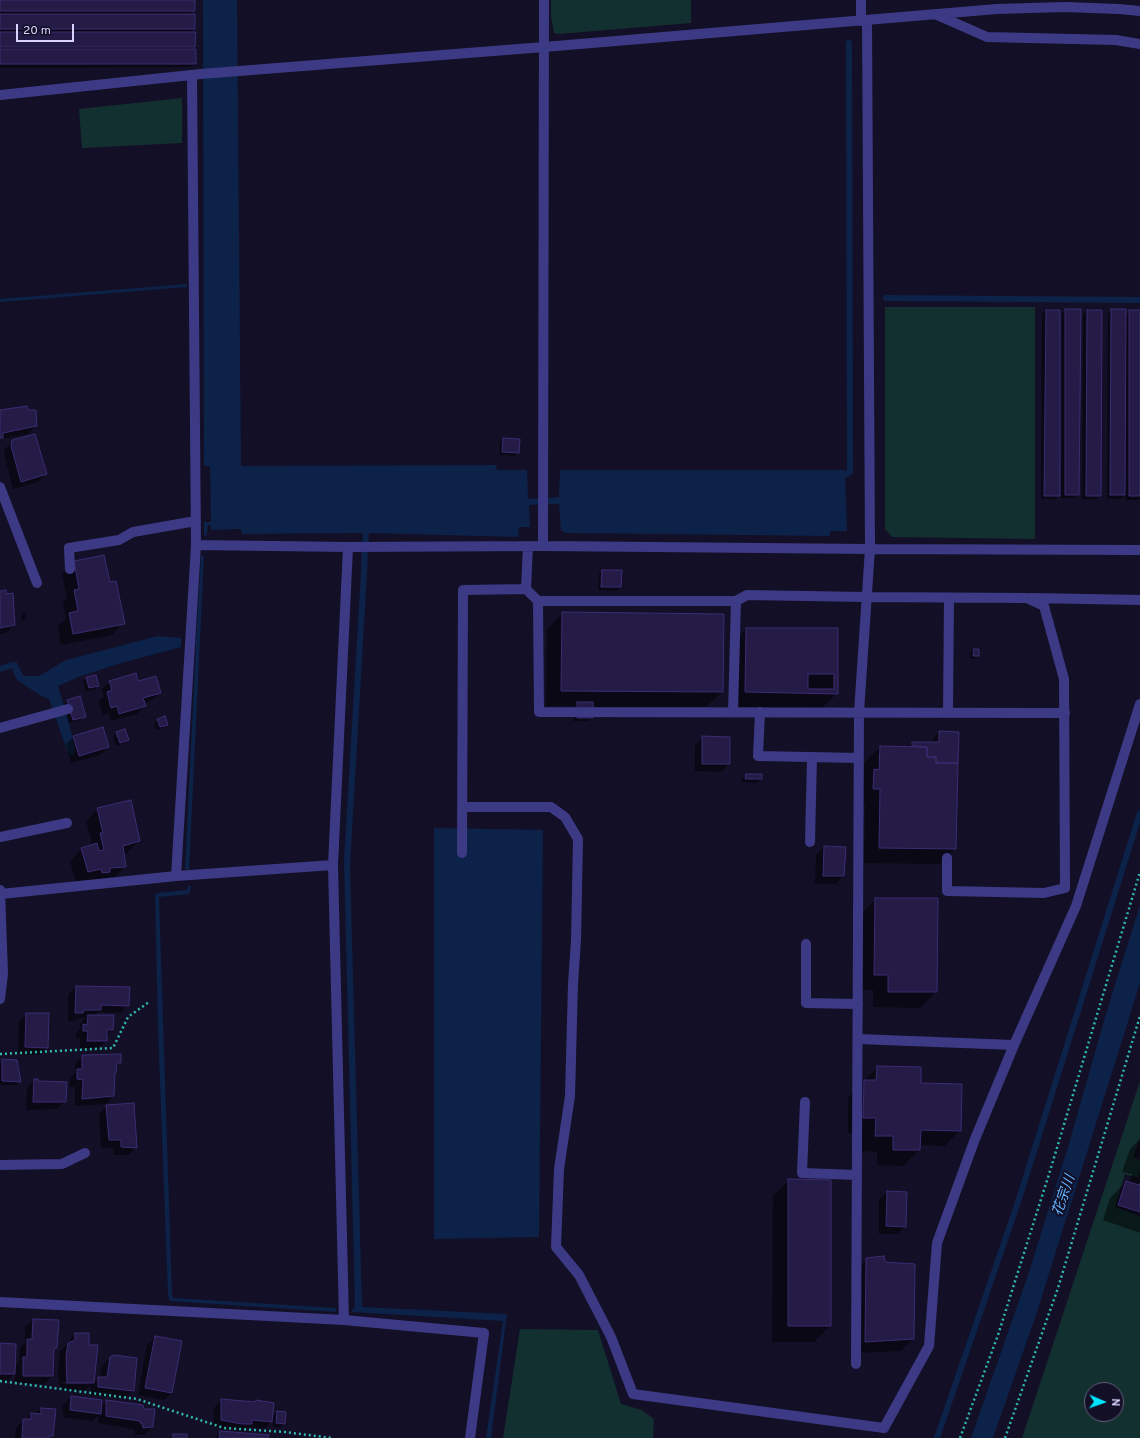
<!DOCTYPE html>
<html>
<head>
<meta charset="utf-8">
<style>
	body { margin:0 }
	#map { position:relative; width:1140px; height:1438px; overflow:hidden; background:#130f26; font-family:Overpass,sans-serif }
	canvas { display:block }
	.north { position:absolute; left:1084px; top:1382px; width:40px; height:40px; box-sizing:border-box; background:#130f26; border:1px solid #625e7d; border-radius:50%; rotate:92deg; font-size:11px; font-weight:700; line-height:16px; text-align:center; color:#d9d4ff }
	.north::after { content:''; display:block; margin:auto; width:14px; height:18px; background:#00e5ff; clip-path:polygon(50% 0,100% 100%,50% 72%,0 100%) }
	.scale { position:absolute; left:16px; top:24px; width:58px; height:18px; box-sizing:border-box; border:2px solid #d9d4ff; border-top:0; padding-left:5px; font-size:12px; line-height:14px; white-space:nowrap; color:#d9d4ff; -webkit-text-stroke:3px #130f26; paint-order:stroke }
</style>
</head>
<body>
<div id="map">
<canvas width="1140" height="1438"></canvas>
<div class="north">N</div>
<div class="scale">20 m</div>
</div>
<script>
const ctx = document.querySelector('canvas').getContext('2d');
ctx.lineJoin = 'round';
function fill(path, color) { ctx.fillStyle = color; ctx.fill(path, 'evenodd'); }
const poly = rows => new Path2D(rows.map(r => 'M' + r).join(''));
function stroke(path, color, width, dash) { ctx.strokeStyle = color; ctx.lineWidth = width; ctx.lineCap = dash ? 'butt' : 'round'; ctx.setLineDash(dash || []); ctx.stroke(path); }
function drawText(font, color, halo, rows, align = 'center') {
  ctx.font = font + ' Overpass,"Noto Sans JP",sans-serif'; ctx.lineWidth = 4; ctx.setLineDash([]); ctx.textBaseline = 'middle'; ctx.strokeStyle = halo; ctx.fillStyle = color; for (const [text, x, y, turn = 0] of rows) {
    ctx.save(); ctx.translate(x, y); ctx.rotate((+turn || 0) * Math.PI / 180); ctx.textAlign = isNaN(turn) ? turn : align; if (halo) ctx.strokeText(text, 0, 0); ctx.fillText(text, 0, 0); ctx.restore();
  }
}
fill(poly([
	[551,0,691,0,691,23,559,34,554,33,551,17],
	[182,98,182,143,82,148,79,109],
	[885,307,1035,307,1035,539,892,537,885,529],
	[1140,1081,1140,1138,1133,1157,1140,1160,1140,1171,1138,1178,1125,1174,1115,1207,1140,1216,1140,1438,1022,1438],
	[1092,1390,1116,1390,1116,1414,1092,1414],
	[520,1329,598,1330,621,1404,642,1410,654,1419,653,1438,503,1438]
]), '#12302f');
fill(poly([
	[203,0,237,0,241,466,496,465,497,470,527,470,528,499,559,497,560,470,845,470,847,531,830,531,830,536,565,533,561,530,559,504,529,505,530,527,519,527,518,537,366,533,242,534,241,529,211,530,211,525,208,525,207,535,204,536,204,522,211,522,210,466,204,466],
	[187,284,187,287,0,302,0,299],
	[362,555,368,556,350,866,362,1307,507,1314,491,1438,486,1438,503,1321,352,1312,352,1309,355,1308,344,860],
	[201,556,204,556,189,870,185,869,196,644,192,644,196,640],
	[158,636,181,638,181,647,118,664,81,676,58,686,67,716,75,748,74,754,71,755,67,750,49,699,41,696,17,680,13,672,12,665,16,661,23,675,26,676,39,676,66,660],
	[434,828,543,830,539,1237,434,1239],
	[188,886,191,886,189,894,159,897,172,1296,173,1298,336,1308,336,1312,170,1301,168,1295,158,1028,155,895,158,893,187,890],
	[1140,905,1140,983,1037,1312,993,1438,971,1438,1028,1275,1068,1147,1105,1017]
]), '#0c2248');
fill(poly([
	[0,0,194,0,194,10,189,15,194,29,190,33,194,47,191,50,195,64,191,67,0,68],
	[1066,310,1078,495,1075,498,1061,498,1062,314],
	[1112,310,1125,316,1130,311,1140,311,1140,498,1139,500,1125,500,1125,494,1121,499,1107,499,1108,314],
	[1046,311,1059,311,1059,495,1055,499,1041,499,1042,314],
	[1087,311,1100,495,1096,499,1082,499,1083,314],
	[0,411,36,426,28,434,0,439],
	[503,439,518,452,515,456,499,455,500,443],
	[13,441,46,474,38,482,13,489,4,454,5,449],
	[74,562,109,583,123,623,112,635,61,645,58,626,66,618,63,603,67,599,62,574],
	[603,571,620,587,616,591,598,590,599,574],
	[0,592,5,595,14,625,6,633,0,634],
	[24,612,26,612,26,617,23,621,21,621,21,616],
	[563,613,722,692,706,707,592,707,592,718,588,721,573,721,574,706,546,706,547,629],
	[746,629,837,629,837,693,821,709,730,707,730,645],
	[974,650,978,656,975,659,970,659,970,653],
	[87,678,98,686,94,690,85,691,83,681],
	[110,682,138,682,160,693,152,700,144,703,145,706,137,714,111,721,109,713,103,715,99,701,104,696,102,689],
	[68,701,85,716,81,720,69,723,64,705],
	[157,720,166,724,163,728,156,730,154,723],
	[939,732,955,848,940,864,864,863,865,804,858,804,858,786,864,780,864,763,880,747,908,747,913,743,932,743,932,740],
	[117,733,128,739,124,743,116,746,113,736],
	[73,737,108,747,100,755,71,763,66,744],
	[703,737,729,764,721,772,695,771,695,745],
	[746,775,761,775,761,779,757,783,742,782,742,779],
	[98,809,139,841,127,853,123,854,125,867,113,879,76,883,70,861,82,849,89,846,92,843,86,821],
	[824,847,843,876,836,884,815,884,816,855],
	[876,899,936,992,920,1008,873,1007,873,990,859,990,860,915],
	[76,987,128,1005,120,1013,98,1012,94,1016,112,1030,106,1036,106,1041,98,1049,80,1048,80,1038,76,1038,76,1033,80,1029,80,1024,86,1018,77,1018,74,1021,68,1021,68,995],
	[27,1014,47,1047,39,1055,18,1054,19,1021],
	[83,1056,120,1063,115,1068,114,1074,113,1096,106,1104,75,1106,75,1087,69,1087,70,1078,75,1073,75,1064],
	[3,1060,20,1081,17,1085,0,1085,0,1063],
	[877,1068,920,1084,960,1130,945,1146,919,1145,919,1150,903,1166,877,1165,877,1152,860,1151,860,1133,848,1133,848,1097],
	[35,1080,37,1082,65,1101,57,1109,26,1110,27,1088],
	[107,1106,136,1148,128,1155,114,1155,114,1148,101,1147,99,1114],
	[1140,1139,1140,1233,1103,1220,1110,1198,1126,1182,1129,1183,1132,1174,1122,1172,1130,1149],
	[789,1180,830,1326,814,1342,772,1342,773,1196],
	[887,1192,905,1227,897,1234,879,1234,879,1200],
	[867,1259,884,1263,913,1339,901,1351,854,1353,855,1271],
	[33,1320,58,1321,57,1348,53,1352,52,1376,44,1384,15,1383,15,1372,6,1382,0,1381,0,1344,14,1367,19,1362,20,1348,25,1343,25,1327],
	[75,1334,88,1346,97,1346,93,1384,99,1378,100,1378,102,1366,110,1358,133,1391,125,1398,90,1395,91,1385,85,1391,60,1390,58,1371,60,1352],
	[62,1382,87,1382,87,1384,62,1384],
	[155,1337,172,1392,164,1400,138,1395,147,1345],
	[71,1397,100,1408,107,1401,152,1427,144,1435,135,1435,135,1431,133,1430,133,1429,98,1423,99,1415,92,1421,63,1417,63,1405],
	[221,1400,272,1418,277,1412,284,1424,281,1427,273,1427,273,1420,264,1429,247,1427,243,1431,213,1427,214,1408],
	[41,1409,53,1435,50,1438,15,1438,16,1428,31,1414,36,1414],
	[220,1432,267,1438,215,1438]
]), '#0007');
stroke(poly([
	[886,298,1140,300],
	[845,475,850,472,849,43],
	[364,562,366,533],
	[0,669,12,665],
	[937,1438,1018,1202,1140,813]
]), '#0c2248', 6);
const building = poly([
	[0,0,195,0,195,11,0,11,0,0],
	[0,14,195,14,195,29,0,29,0,14],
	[0,32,196,32,195,47,0,47,0,32],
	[0,49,196,49,196,64,0,64,0,49],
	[1065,309,1081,309,1079,495,1065,495,1065,309],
	[1111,309,1126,309,1125,495,1110,495,1111,309],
	[1046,310,1060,310,1060,496,1044,496,1046,310],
	[1087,310,1102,310,1101,496,1086,496,1087,310],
	[1129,310,1140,310,1140,496,1129,496,1129,310],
	[27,406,28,410,36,410,37,426,3,433,3,438,0,438,0,410,27,406],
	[35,434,47,474,21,482,11,446,12,440,35,434],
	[503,438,520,439,519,453,502,452,503,438],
	[104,555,110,582,116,581,125,624,73,634,69,613,78,611,74,590,79,589,74,561,104,555],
	[602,570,622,570,621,587,601,587,602,570],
	[6,590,6,594,13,593,15,625,0,628,0,591,6,590],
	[562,612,724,614,723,692,561,691,562,612],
	[746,628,838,628,838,694,745,692,746,628],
	[808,674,834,674,834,689,808,689,808,674],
	[974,649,979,649,979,656,973,656,974,649],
	[136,673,138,681,156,676,161,693,143,698,146,706,119,714,117,706,111,708,107,692,112,690,109,681,136,673],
	[96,675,99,686,89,688,86,677,96,675],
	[80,696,86,717,73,720,67,700,80,696],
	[577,702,593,702,593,718,577,718,577,702],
	[165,716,168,725,160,727,157,719,165,716],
	[103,727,109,747,79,756,73,736,103,727],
	[125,729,129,740,120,743,116,732,125,729],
	[939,731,959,732,958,763,936,763,936,757,927,757,927,747,912,746,912,742,939,742,939,731],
	[702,736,730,737,730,764,702,764,702,736],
	[880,746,927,747,927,757,936,757,936,763,958,763,956,849,879,848,880,789,873,789,874,769,879,770,880,746],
	[746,774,762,774,762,779,745,779,746,774],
	[131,800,140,841,123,846,126,867,110,868,110,872,102,873,101,869,88,872,81,848,97,843,99,851,104,850,100,833,103,833,97,808,131,800],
	[824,846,846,847,844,876,823,876,824,846],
	[875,898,938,898,937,992,888,992,888,975,874,975,875,898],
	[76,986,130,987,129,1006,101,1005,101,1010,84,1010,83,1013,75,1013,76,986],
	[26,1013,49,1013,48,1048,25,1047,26,1013],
	[88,1015,114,1015,113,1030,107,1030,107,1041,87,1041,88,1031,83,1031,83,1024,87,1025,88,1015],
	[121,1054,121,1063,117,1063,116,1073,115,1073,114,1096,82,1099,83,1080,77,1079,77,1069,82,1069,82,1055,121,1054],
	[2,1059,17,1060,21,1082,2,1081,2,1059],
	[877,1066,921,1067,921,1083,962,1084,961,1131,921,1130,920,1150,893,1150,893,1136,875,1136,876,1118,863,1118,864,1080,876,1080,877,1066],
	[34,1079,38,1079,38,1081,67,1082,66,1102,33,1102,34,1079],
	[134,1103,137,1148,121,1147,121,1140,109,1140,106,1105,134,1103],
	[788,1179,831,1180,831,1326,788,1326,788,1179],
	[1126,1181,1139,1185,1140,1183,1140,1212,1118,1205,1126,1181],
	[887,1191,907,1192,906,1227,886,1226,887,1191],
	[884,1256,885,1262,915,1264,914,1339,865,1342,866,1258,884,1256],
	[33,1319,59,1320,57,1348,54,1349,53,1376,23,1376,23,1357,27,1357,27,1339,32,1339,33,1319],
	[75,1333,89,1333,89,1345,98,1345,94,1383,67,1383,66,1356,68,1343,75,1340,75,1333],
	[155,1336,182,1341,172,1393,145,1388,155,1336],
	[0,1343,16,1344,15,1374,0,1374,0,1343],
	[114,1355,137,1358,134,1391,98,1387,98,1377,107,1377,110,1357,114,1355],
	[71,1396,102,1400,101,1414,70,1410,71,1396],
	[221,1399,255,1402,256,1400,274,1403,272,1422,252,1420,252,1424,242,1424,221,1420,221,1399],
	[106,1400,143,1405,144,1409,155,1409,153,1427,143,1428,142,1423,140,1423,140,1421,106,1416,106,1400],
	[41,1408,56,1409,53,1436,49,1436,49,1438,22,1438,23,1419,31,1419,31,1413,41,1414,41,1408],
	[277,1411,286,1412,285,1424,276,1423,277,1411],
	[220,1431,269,1435,268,1438,219,1438,220,1431],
	[173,1434,187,1434,187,1438,173,1438,173,1434]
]);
fill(building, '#241b47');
stroke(building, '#3b2d73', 1);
stroke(poly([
	[0,1054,113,1048,128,1017,149,1002],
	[0,1381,137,1399,224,1428,285,1432,332,1438],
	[960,1438,998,1335,1050,1171,1140,872],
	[1005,1438,1058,1288,1140,1016]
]), '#2fb8b0', 2.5, [2, 3]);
stroke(poly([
	[937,15,987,37,1116,40,1140,44],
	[861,21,861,0],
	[0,95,201,74,544,47,997,9,1065,7,1119,9,1140,11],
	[0,487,37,583],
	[196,545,348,547,543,546,870,549,1140,550],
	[543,546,544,0],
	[70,569,69,548,119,540,133,532,196,521],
	[526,589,528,546],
	[1031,598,1140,600],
	[736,601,747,595,866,597,1027,598,1044,606,1064,679,1065,888,1044,893,947,891,947,858],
	[733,712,736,601,538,601,539,712,1065,713],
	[760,712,758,756,859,758],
	[948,712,949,598],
	[0,728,68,709],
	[462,807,551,807,565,817,578,839,576,940,573,984,570,1096,559,1169,556,1247,579,1275,611,1337,633,1394,884,1428,929,1346,937,1243,975,1139,1014,1045,1076,906,1140,704],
	[0,837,67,823],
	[810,842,812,757],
	[462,853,463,590,526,589,538,601],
	[176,876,333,865],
	[0,890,3,974,0,999],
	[1,894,176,876,196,545,192,75],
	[806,944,806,1003,858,1004],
	[858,1039,1014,1045],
	[805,1102,802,1173,857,1175],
	[0,1165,62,1164,85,1153],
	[0,1302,344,1320,484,1333,470,1438],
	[344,1320,333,865,348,547],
	[856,1364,859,712,870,549,867,21]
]), '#3d3a85', 10);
drawText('italic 14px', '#62b6ff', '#130f26', [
	["花宗川",1065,1196,-71]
]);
</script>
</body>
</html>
